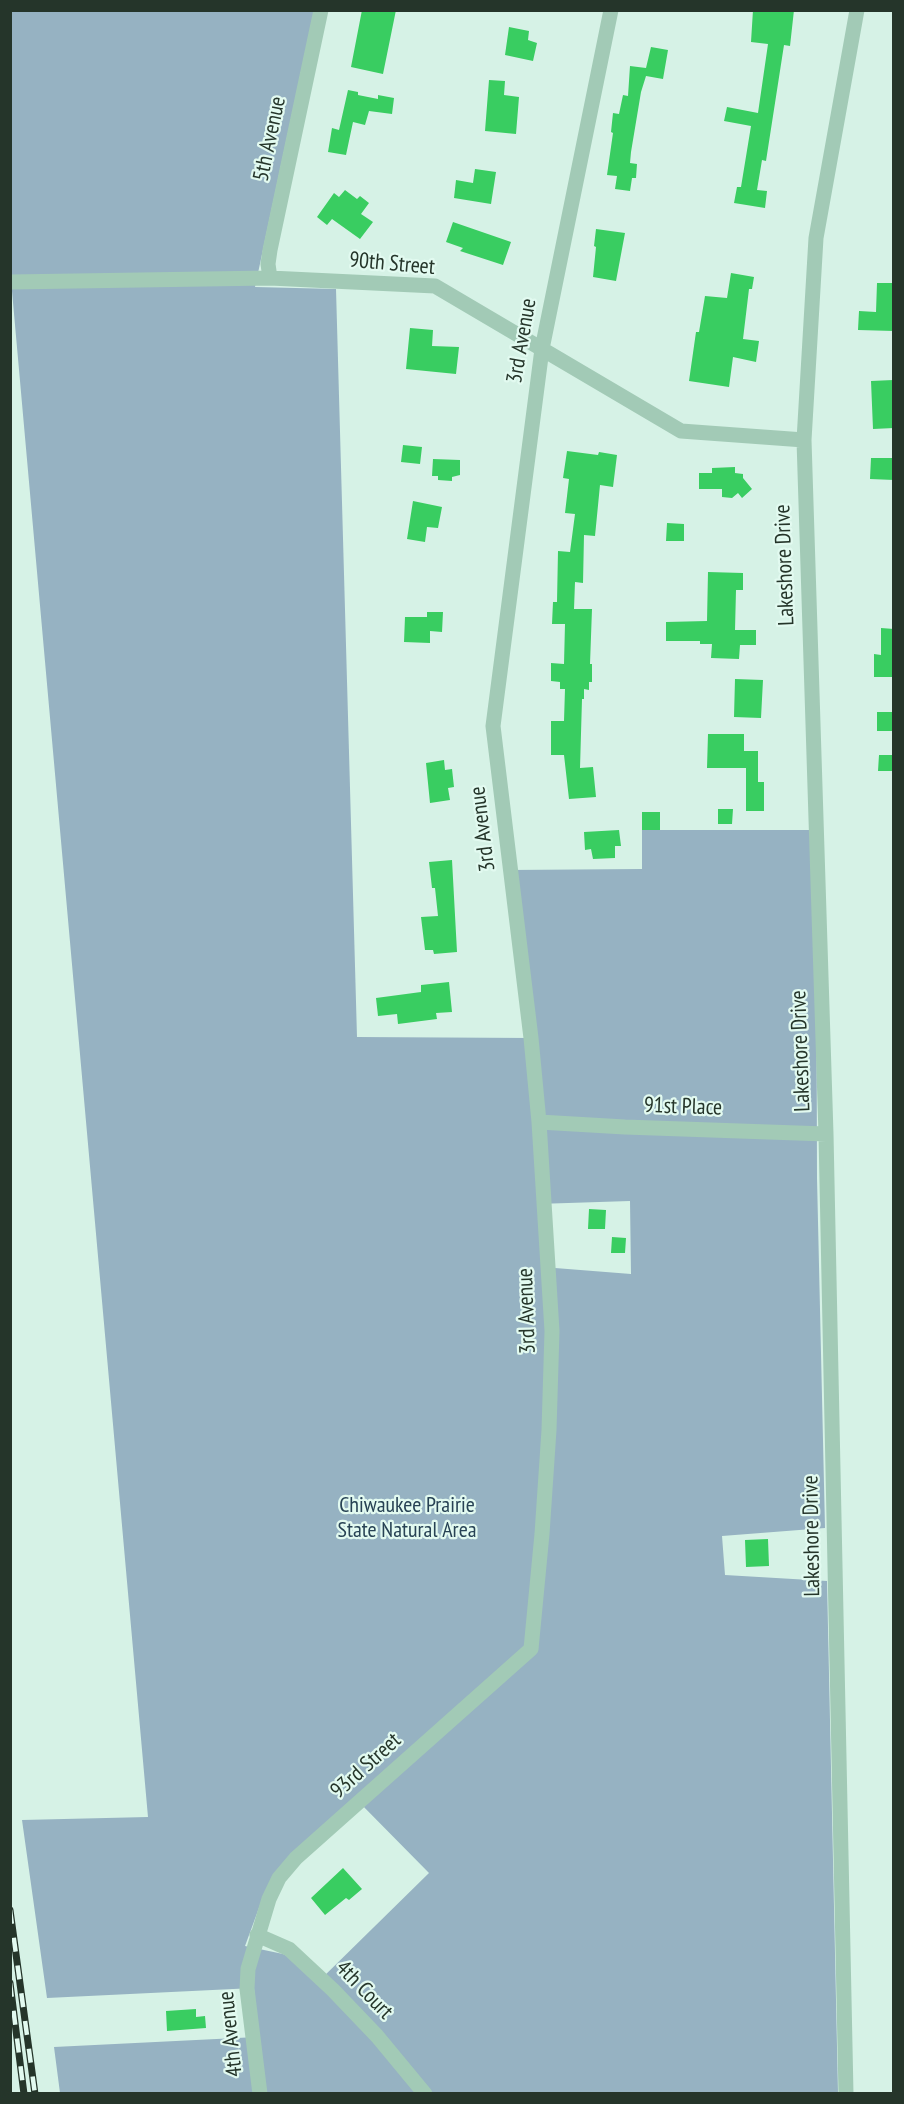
<!DOCTYPE html>
<html>
<head>
<meta charset="utf-8">
<style>
	body { margin:0 }
	#map { position:relative; width:904px; height:2104px; overflow:hidden; background:#d6f2e6; font-family:"PT Sans Narrow",sans-serif }
	canvas { display:block }
	.frame { position:absolute; inset:0; border:12px solid #25352a; pointer-events:none }
</style>
</head>
<body>
<div id="map">
<canvas width="904" height="2104"></canvas>
<div class="frame"></div>
</div>
<script>
const ctx = document.querySelector('canvas').getContext('2d');
ctx.lineJoin = 'round';
function fill(path, color) { ctx.fillStyle = color; ctx.fill(path, 'evenodd'); }
const poly = rows => new Path2D(rows.map(r => 'M' + r).join(''));
function stroke(path, color, width, dash) { ctx.strokeStyle = color; ctx.lineWidth = width; ctx.lineCap = dash ? 'butt' : 'round'; ctx.setLineDash(dash || []); ctx.stroke(path); }
function drawText(font, color, halo, rows, align = 'center') {
  ctx.font = font + ' "PT Sans Narrow",sans-serif'; ctx.lineWidth = 4.5; ctx.setLineDash([]); ctx.textBaseline = 'middle'; ctx.strokeStyle = halo; ctx.fillStyle = color; for (const [text, x, y, turn = 0] of rows) {
    ctx.save(); ctx.translate(x, y); ctx.rotate((+turn || 0) * Math.PI / 180); ctx.textAlign = isNaN(turn) ? turn : align; if (halo) ctx.strokeText(text, 0, 0); ctx.fillText(text, 0, 0); ctx.restore();
  }
}
fill(poly([
	[10,11,314,11,255,287,336,289,357,1037,531,1038,510,870,642,869,642,830,816,830,817,1178,825,1528,722,1536,725,1575,827,1581,838,2093,60,2093,54,2047,257,2037,254,1988,47,1998,22,1820,148,1817,11,280],
	[630,1201,631,1274,555,1268,537,1204],
	[356,1799,429,1873,318,1982,295,1960,283,1954,245,1946,263,1897]
]), '#96b2c2');
fill(poly([
	[362,10,396,10,383,74,351,67],
	[753,10,794,10,790,46,784,45,766,161,762,160,757,190,767,191,765,208,734,203,737,187,741,187,751,126,724,121,727,107,758,113,768,44,751,42],
	[509,27,529,31,528,40,537,43,533,61,505,55],
	[651,47,668,50,663,79,646,76,641,92,631,152,630,163,637,164,636,178,632,178,630,191,615,189,617,176,607,175,613,133,611,132,613,113,619,114,623,95,628,96,630,66,646,68],
	[489,80,505,81,504,95,519,97,516,134,485,131],
	[348,90,358,92,358,95,378,99,378,95,394,98,392,114,369,111,365,125,353,122,346,155,328,152,332,128,339,130],
	[475,169,496,172,491,204,454,198,456,180,473,183],
	[345,190,357,199,360,196,369,203,361,214,373,222,360,239,332,219,327,225,317,217,334,193,339,197],
	[453,222,511,242,503,265,460,251,463,248,446,242],
	[596,229,625,233,616,281,593,277,596,247,594,246],
	[731,273,754,277,752,289,749,289,743,339,759,341,756,362,733,357,729,387,689,381,696,332,699,332,705,296,727,298],
	[877,283,894,283,894,331,858,330,859,311,876,312],
	[410,328,433,330,432,346,459,347,456,374,406,369],
	[893,380,894,428,873,429,871,381],
	[403,445,422,447,420,464,401,462],
	[567,451,598,455,599,452,617,455,613,487,600,485,595,536,584,535,583,583,575,582,574,609,592,609,590,664,592,664,592,682,589,682,589,690,584,689,584,699,582,699,580,768,593,767,596,797,569,799,564,755,551,755,551,721,564,721,565,689,560,689,560,682,551,681,551,663,564,664,565,624,552,624,553,602,557,602,558,551,570,552,575,514,565,513,569,479,563,478],
	[871,458,894,458,894,480,870,479],
	[433,459,460,460,460,475,452,477,452,481,438,480,438,476,432,476],
	[735,467,735,473,743,474,743,478,752,489,742,498,738,493,732,498,722,497,722,489,699,489,699,473,712,473,712,468],
	[413,501,442,507,438,528,427,527,425,542,407,539],
	[667,523,684,524,684,541,666,541],
	[708,572,743,573,743,590,736,590,735,630,756,630,756,645,740,645,739,659,711,658,712,644,700,644,700,641,666,641,666,622,707,621],
	[427,612,443,612,442,632,430,631,430,643,404,642,405,617,427,617],
	[881,628,894,629,894,677,874,677,874,654,881,655],
	[735,679,763,680,761,718,734,717],
	[877,712,894,712,894,731,877,731],
	[708,734,744,734,744,751,758,751,758,782,764,782,764,811,746,811,746,768,707,768],
	[879,755,894,755,894,771,878,771],
	[444,760,445,770,452,769,454,787,448,788,450,800,430,803,426,763],
	[718,809,733,809,732,824,718,824],
	[642,812,660,812,660,830,642,830],
	[619,830,621,846,615,846,615,858,593,859,591,849,585,850,584,832],
	[452,860,457,952,434,954,433,950,425,950,421,917,438,916,435,888,432,888,429,862],
	[449,982,452,1012,436,1013,437,1019,398,1024,397,1014,378,1016,376,998,421,992,421,985],
	[589,1209,606,1210,605,1229,588,1229],
	[612,1237,626,1238,625,1253,611,1253],
	[768,1539,769,1566,746,1567,745,1540],
	[343,1868,362,1889,349,1900,346,1898,325,1915,311,1898],
	[196,2009,196,2017,205,2016,206,2028,167,2031,166,2011]
]), '#39cd61');
stroke(poly([
	[270,278,268,264,270,250,321,10],
	[10,282,270,278,435,286,681,431,804,440],
	[539,1122,625,1127,826,1134],
	[257,1935,289,1949,333,1990,377,2036,425,2094],
	[260,2094,247,1989,248,1969,269,1899,279,1878,296,1858,531,1649,542,1534,549,1430,552,1331,539,1122,531,1038,493,726,542,349,611,10],
	[846,2094,826,1134,804,440,816,238,857,10]
]), '#a2cab6', 15);
const rail = poly([
	[10,1910,35,2094],
	[10,1983,24,2094]
]);
stroke(rail, '#25352a', 7);
stroke(rail, '#e2faf0', 4.5, [14]);
drawText('22px', '#25352a', '#e2faf0', [
	["5th Avenue",270,139,-78],
	["90th Street",392,264,5],
	["3rd Avenue",522,341,-80],
	["Lakeshore Drive",785,565,-92],
	["3rd Avenue",483,829,-97],
	["Lakeshore Drive",801,1051,-92],
	["91st Place",683,1107,2],
	["3rd Avenue",527,1311,-92],
	["Lakeshore Drive",812,1536,-91],
	["93rd Street",366,1766,-42],
	["4th Court",364,1990,46],
	["4th Avenue",231,2034,-96]
]);
drawText('22px', '#274254', '#e2faf0', [
	["Chiwaukee Prairie",407,1506],
	["State Natural Area",407,1531]
]);
</script>
</body>
</html>
